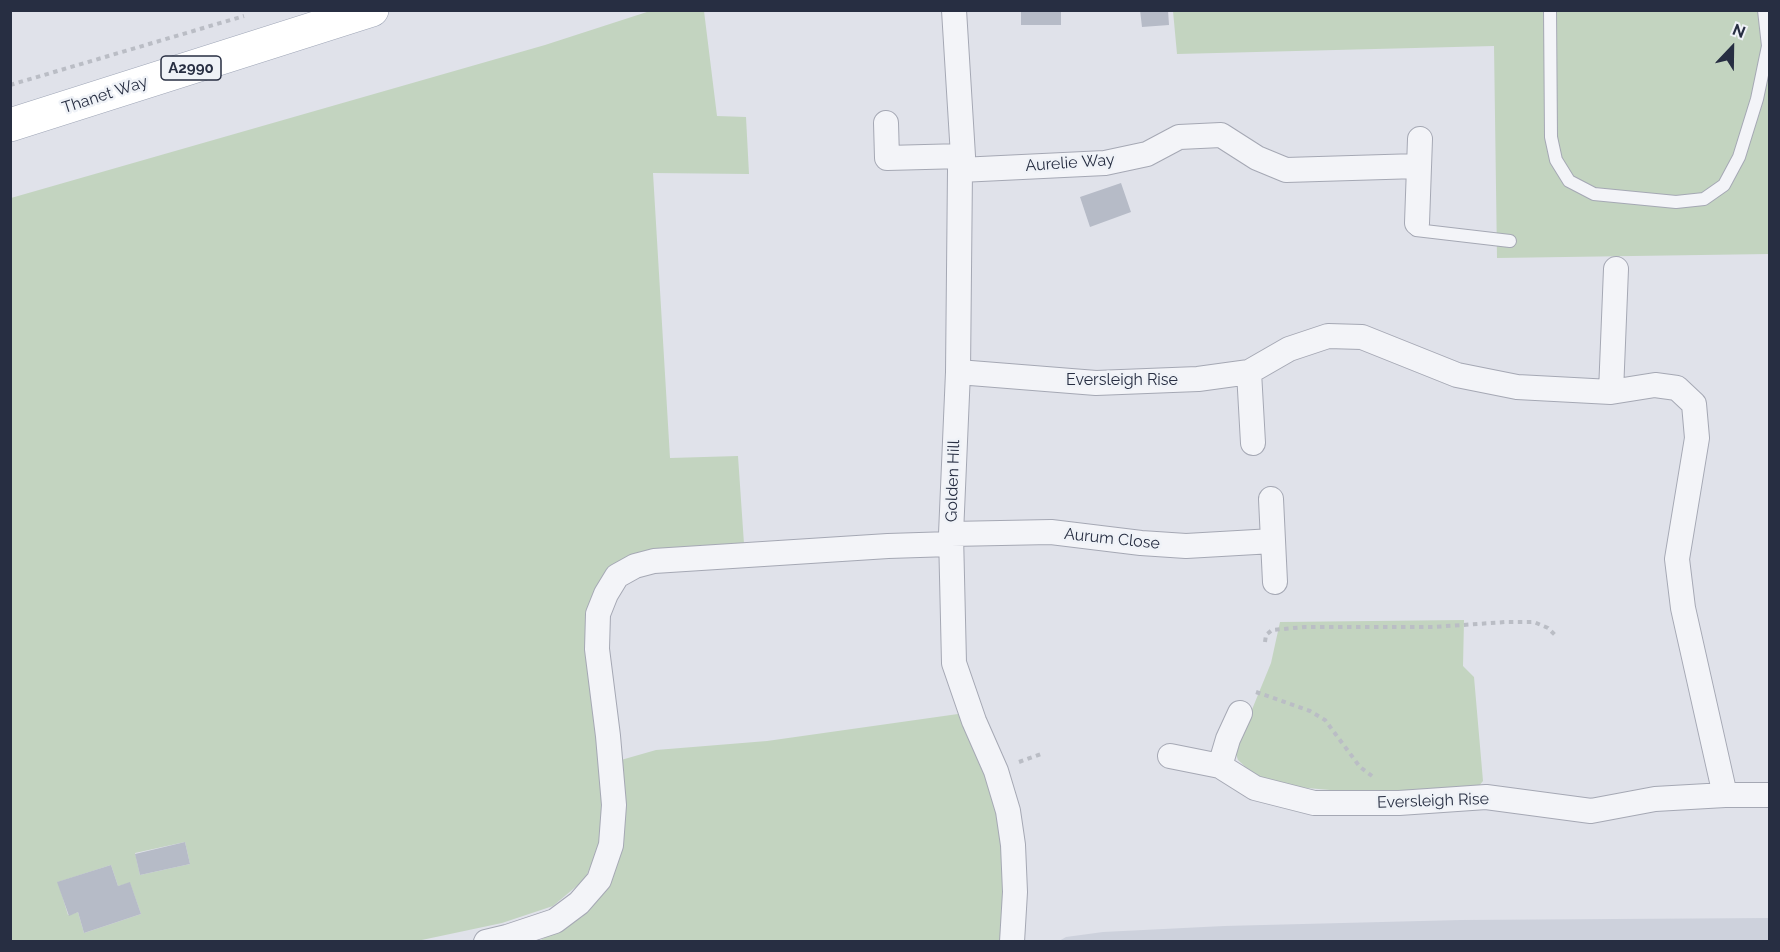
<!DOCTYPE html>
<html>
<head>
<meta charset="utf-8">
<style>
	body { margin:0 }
	#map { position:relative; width:1780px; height:952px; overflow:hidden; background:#e0e2ea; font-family:Raleway,sans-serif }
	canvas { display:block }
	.frame { position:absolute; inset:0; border:12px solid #272e42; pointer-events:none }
	.north { position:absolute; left:1702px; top:18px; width:60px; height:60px; -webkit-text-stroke:4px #eff2f7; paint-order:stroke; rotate:22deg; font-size:16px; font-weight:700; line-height:24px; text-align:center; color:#272e42 }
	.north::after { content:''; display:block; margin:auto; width:21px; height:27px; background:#272e42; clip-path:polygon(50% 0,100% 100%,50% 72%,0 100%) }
</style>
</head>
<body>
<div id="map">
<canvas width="1780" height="952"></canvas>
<div class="frame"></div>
<div class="north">N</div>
</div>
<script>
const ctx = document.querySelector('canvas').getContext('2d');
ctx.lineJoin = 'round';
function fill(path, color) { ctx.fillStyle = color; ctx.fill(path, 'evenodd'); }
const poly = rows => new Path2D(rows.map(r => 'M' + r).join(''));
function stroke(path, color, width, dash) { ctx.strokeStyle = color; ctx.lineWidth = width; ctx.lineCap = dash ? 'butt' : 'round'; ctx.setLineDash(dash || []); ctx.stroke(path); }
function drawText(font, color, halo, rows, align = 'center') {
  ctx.font = font + ' Raleway,sans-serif'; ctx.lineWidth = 5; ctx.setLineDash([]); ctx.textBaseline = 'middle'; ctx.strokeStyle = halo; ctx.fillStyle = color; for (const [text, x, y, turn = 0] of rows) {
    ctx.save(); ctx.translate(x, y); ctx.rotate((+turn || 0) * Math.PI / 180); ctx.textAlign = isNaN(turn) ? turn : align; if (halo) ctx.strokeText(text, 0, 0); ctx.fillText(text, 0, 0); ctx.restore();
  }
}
fill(poly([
	[1769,918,1769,942,1059,941,1066,937,1103,932,1224,926,1461,920]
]), '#cdd1dc');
fill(poly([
	[650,11,704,11,717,116,746,117,749,174,653,173,670,458,738,456,744,544,607,573,603,823,598,849,585,879,553,906,502,923,417,941,11,942,11,198,545,45],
	[185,842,190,864,140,875,135,853],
	[111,865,118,886,130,883,141,914,84,933,78,912,68,915,58,882],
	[1173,11,1769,11,1769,254,1497,258,1494,46,1177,54],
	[1464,620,1463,666,1474,677,1483,781,1478,787,1376,794,1307,788,1279,784,1254,775,1238,760,1235,751,1271,663,1280,622],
	[958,714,980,750,1001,809,1006,941,537,942,582,917,605,891,621,760,656,750,767,741]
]), '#c3d4c0');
fill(poly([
	[1021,10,1061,10,1061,25,1021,25],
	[1140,10,1168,10,1169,25,1142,27],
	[1121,183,1131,212,1090,227,1080,197],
	[185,842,190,864,140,875,135,854],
	[111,865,118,886,130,882,141,914,84,933,78,912,69,916,57,882]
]), '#b6bbc7');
const service = poly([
	[1550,10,1551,137,1556,160,1569,181,1594,194,1676,202,1704,199,1724,185,1739,157,1757,99,1768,46,1764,10],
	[1417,224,1416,230,1510,241]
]);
const minor = poly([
	[954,10,963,156,960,170,958,372,951,534,954,663,974,721,996,771,1008,811,1013,845,1015,892,1012,942],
	[886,123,887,158,963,156],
	[960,170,1105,163,1147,154,1179,137,1221,135,1257,158,1286,170,1418,166],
	[1417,223,1420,139],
	[958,372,1096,383,1198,379,1249,372,1289,349,1328,336,1362,337,1457,375,1517,387,1611,392,1655,385,1677,388,1694,404,1697,438,1677,559,1683,608,1725,795],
	[1249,372,1253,443],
	[1611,392,1616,269],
	[1271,499,1275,582],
	[951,534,1051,532,1141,543,1186,546,1273,541],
	[1170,756,1220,766,1255,788,1314,803,1399,803,1486,797,1591,811,1655,799,1725,795,1770,795],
	[1220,766,1228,739,1240,713],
	[486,942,507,937,555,921,579,903,599,880,611,845,614,805,608,736,597,649,598,614,606,594,617,576,635,566,654,561,888,546,951,544]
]);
const primary = poly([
	[10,125,372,10]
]);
stroke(service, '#a5a8b4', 14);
stroke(minor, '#a5a8b4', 26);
stroke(primary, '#9ea5b6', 34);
stroke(poly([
	[10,85,244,16],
	[1265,642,1266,635,1272,630,1305,627,1433,627,1506,622,1534,622,1548,628,1556,636],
	[1256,692,1310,711,1325,720,1360,767,1372,776],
	[1019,762,1041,754]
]), '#babdc5', 4, [4.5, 4.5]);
stroke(service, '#f3f4f8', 12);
stroke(minor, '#f3f4f8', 24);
stroke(primary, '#fff', 33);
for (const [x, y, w] of [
	[191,68,60]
]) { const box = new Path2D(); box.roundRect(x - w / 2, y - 12, w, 24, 4.5); ctx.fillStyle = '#eff2f7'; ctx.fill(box); stroke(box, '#272e42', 1.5); }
drawText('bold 15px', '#272e42', null, [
	["A2990",191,68]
]);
drawText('16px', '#272e42', '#eff2f7', [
	["Thanet Way",105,95,-18],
	["Aurelie Way",1070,163,-4],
	["Eversleigh Rise",1122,380],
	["Golden Hill",953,481,-88],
	["Aurum Close",1112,539,6],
	["Eversleigh Rise",1433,801,-2]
]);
</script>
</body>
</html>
